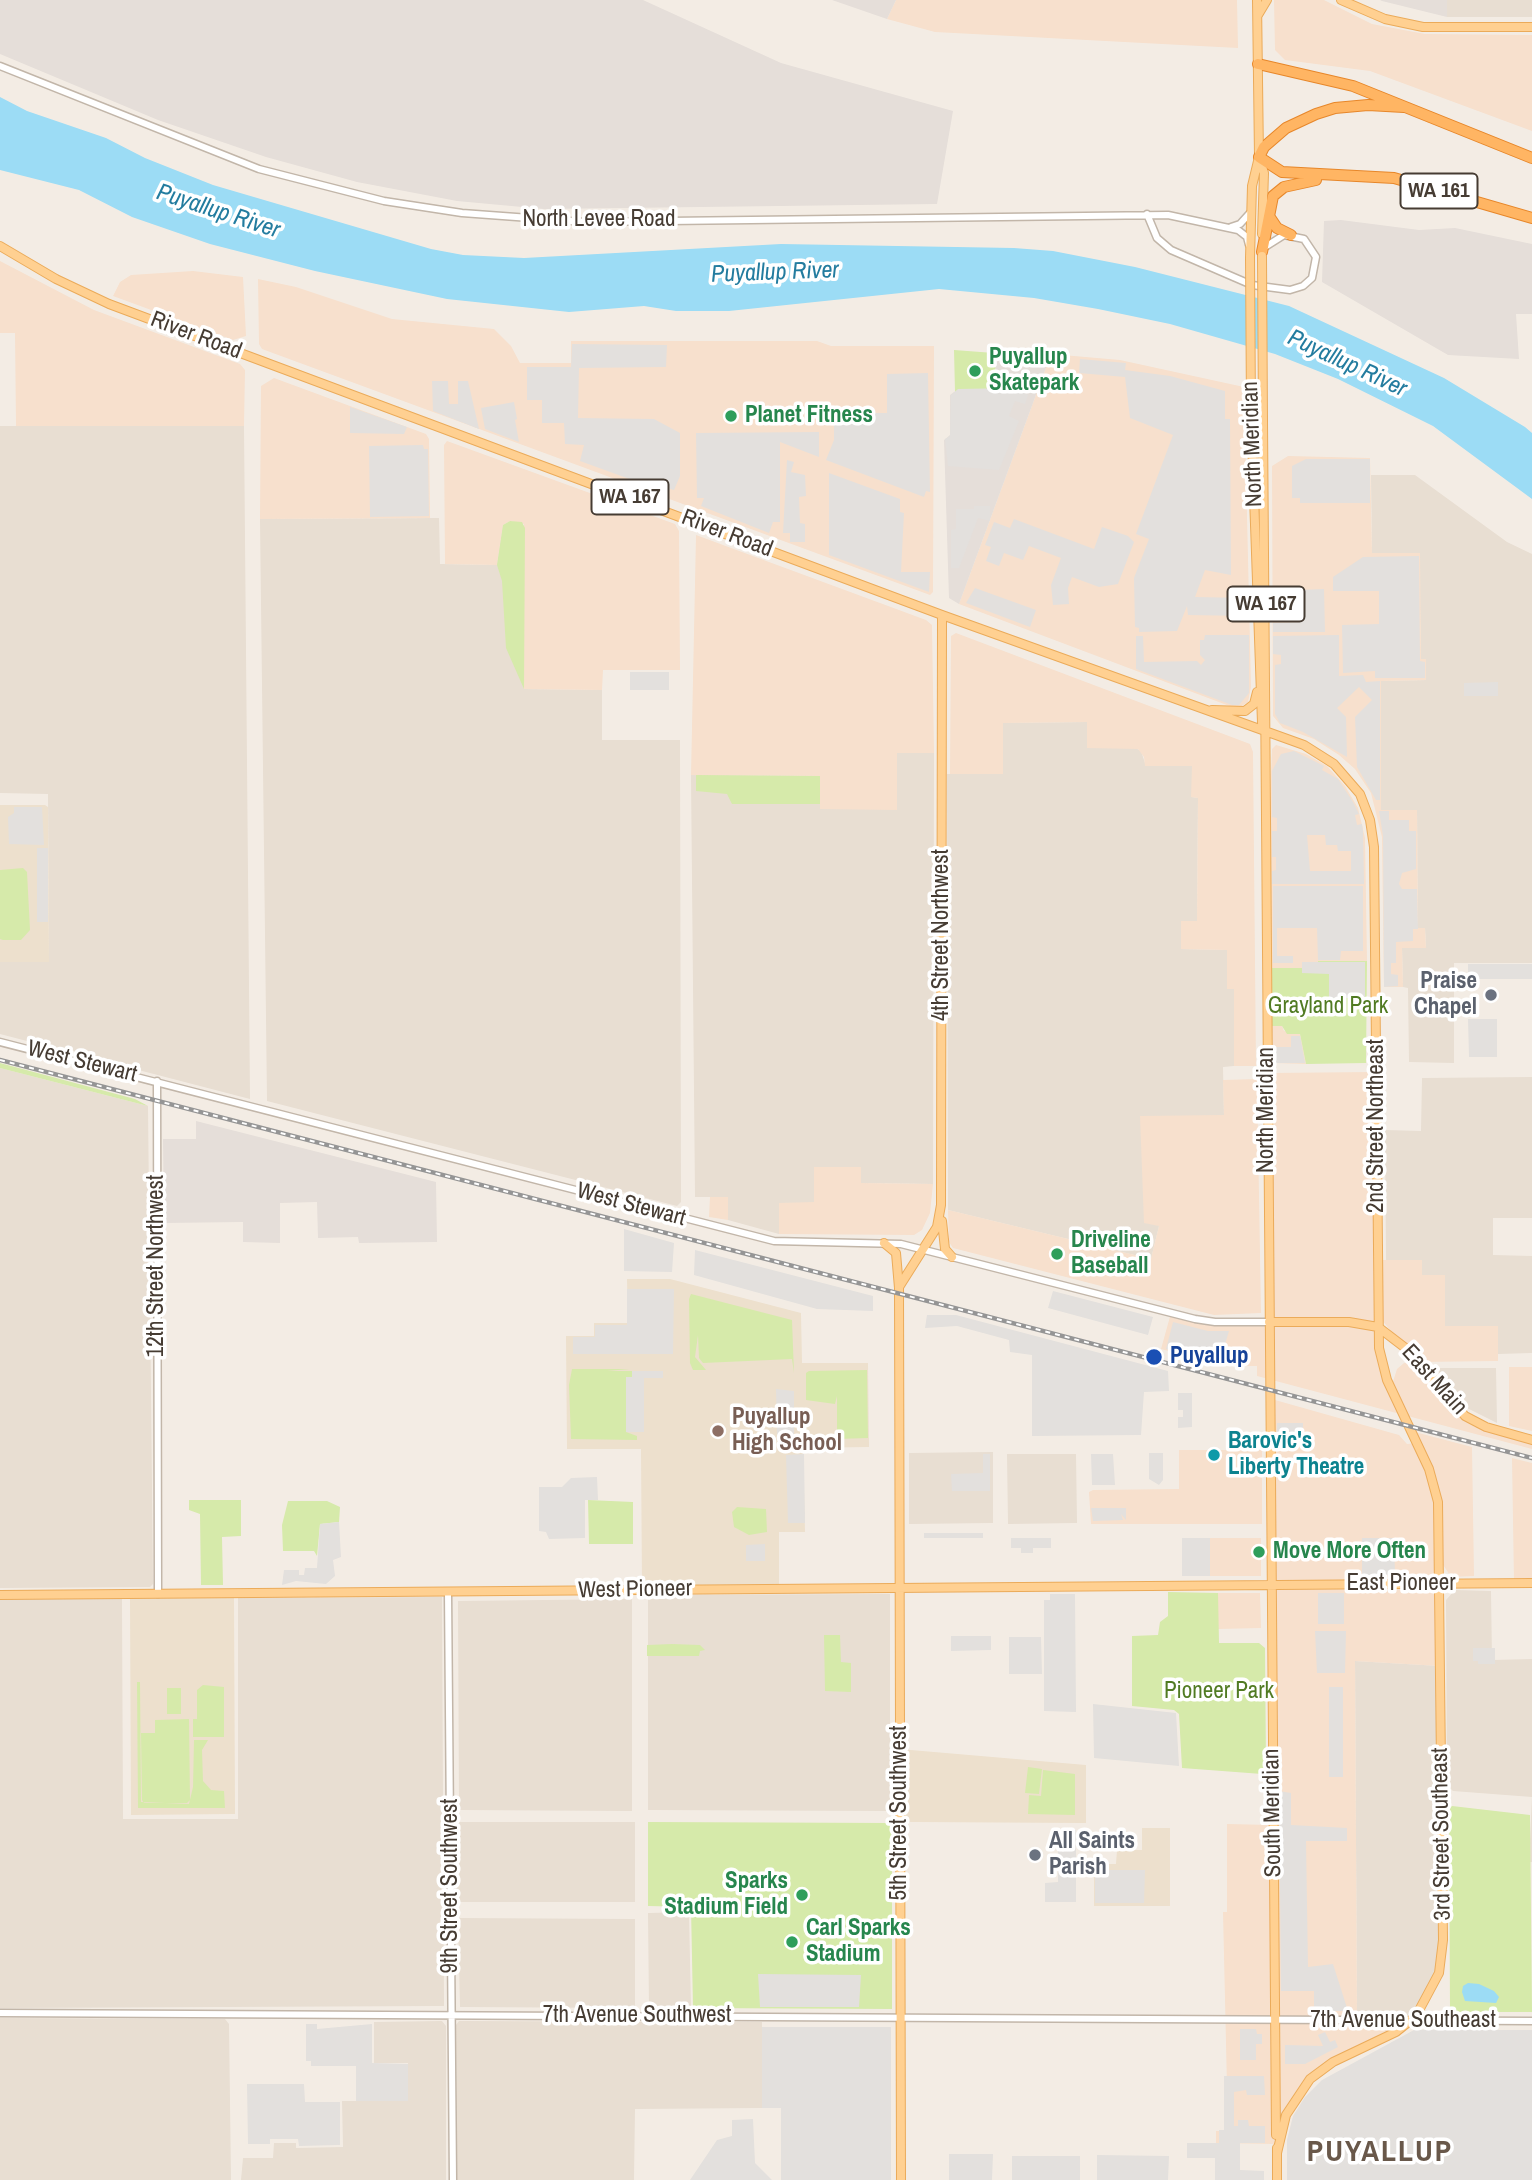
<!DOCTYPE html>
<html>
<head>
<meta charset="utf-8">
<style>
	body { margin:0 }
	canvas { display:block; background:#f3ece4 }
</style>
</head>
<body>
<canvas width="1532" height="2180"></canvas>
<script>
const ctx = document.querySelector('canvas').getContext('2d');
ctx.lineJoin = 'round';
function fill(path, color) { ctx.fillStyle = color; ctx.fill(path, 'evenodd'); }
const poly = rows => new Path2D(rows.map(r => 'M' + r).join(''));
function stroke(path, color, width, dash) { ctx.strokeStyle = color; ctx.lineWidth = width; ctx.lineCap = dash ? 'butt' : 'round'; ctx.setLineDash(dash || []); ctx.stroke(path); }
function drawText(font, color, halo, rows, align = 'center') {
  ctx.font = font + ' "Archivo Narrow",sans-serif'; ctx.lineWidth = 7; ctx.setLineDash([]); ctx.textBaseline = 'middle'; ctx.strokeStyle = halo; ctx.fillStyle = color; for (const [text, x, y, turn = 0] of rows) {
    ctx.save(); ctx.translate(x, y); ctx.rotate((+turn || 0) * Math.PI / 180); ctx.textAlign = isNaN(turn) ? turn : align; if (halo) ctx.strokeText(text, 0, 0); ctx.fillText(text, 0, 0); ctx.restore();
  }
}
fill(poly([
	[1447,0,1532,0,1532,17,1447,17],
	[0,426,244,426,250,1099,0,1034,0,962,49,961,48,794,0,793],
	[1371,475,1415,475,1507,542,1532,554,1532,963,1454,963,1454,1063,1409,1062,1408,988,1403,987,1402,948,1426,947,1425,928,1418,928,1417,811,1381,810,1381,681,1426,680,1421,659,1419,553,1372,553],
	[439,518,440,564,497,565,503,525,524,689,602,690,602,740,680,740,681,1202,677,1206,267,1101,260,519],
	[1087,722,1141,751,1146,766,1192,765,1192,797,1198,798,1197,921,1181,949,1227,950,1227,989,1234,989,1234,1066,1223,1067,1224,1115,1159,1226,1151,1259,948,1210,947,774,1003,774,1002,723],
	[897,753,934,753,933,1184,861,1183,860,1168,814,1168,814,1203,779,1203,779,1234,728,1220,728,1197,695,1197,691,775,820,776,896,810],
	[0,1068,148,1106,153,1584,150,1587,0,1588],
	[1532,1077,1532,1218,1493,1218,1493,1255,1532,1256,1532,1353,1498,1354,1498,1326,1445,1326,1422,1275,1422,1260,1386,1260,1385,1130,1421,1131,1422,1078],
	[1437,1368,1496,1368,1497,1423,1461,1405,1433,1373],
	[993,1452,993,1523,909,1524,909,1453],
	[1007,1454,1076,1454,1077,1523,1008,1524],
	[1455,1590,1491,1591,1492,1660,1532,1659,1532,1862,1529,1862,1532,1797,1453,1791,1447,1785,1446,1600],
	[890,1594,890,1811,648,1810,648,1595],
	[442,1597,444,2006,0,2008,0,1599,122,1599,123,1819,238,1819,238,1598],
	[632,1599,632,1811,459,1810,458,1601],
	[1355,1661,1440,1666,1439,1973,1411,2021,1357,2020],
	[455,1822,635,1822,635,1902,455,1902],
	[689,1912,691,2010,649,2010,648,1913],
	[458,1918,635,1919,635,2008,460,2007],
	[0,2018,225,2019,229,2024,231,2180,0,2180],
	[442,2021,446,2026,446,2180,241,2180,243,2158,273,2158,274,2143,296,2143,296,2148,343,2147,342,2101,408,2101,408,2063,374,2063,374,2022],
	[459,2021,762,2022,762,2108,635,2109,634,2180,457,2180,456,2025]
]), '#e8ded2');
fill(poly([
	[896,0,1237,0,1238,48,935,32,887,19],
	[1274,0,1324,0,1372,24,1425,34,1532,35,1532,131,1370,71,1285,60,1275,50],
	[0,261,94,310,240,364,245,370,244,426,16,426,15,333,0,333],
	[193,271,243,277,246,336,233,340,113,296,120,282,131,275],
	[258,279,296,287,392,319,494,329,511,346,520,363,571,363,571,341,817,341,831,346,934,346,933,592,930,595,262,349,259,344],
	[1051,354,1120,360,1244,387,1251,687,1248,702,1240,707,1232,707,959,604],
	[274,378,426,434,429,439,430,518,260,519,261,386],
	[447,441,675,524,679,531,680,670,603,670,602,690,524,689,524,524,510,521,503,525,497,565,445,564,444,445],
	[1288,456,1370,458,1372,553,1420,553,1421,659,1426,659,1426,680,1381,681,1381,810,1417,810,1418,928,1425,928,1426,948,1402,948,1403,987,1384,987,1382,837,1371,793,1355,769,1339,755,1314,739,1283,728,1273,716,1272,466],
	[696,535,926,620,932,625,934,753,897,753,897,810,820,809,820,776,691,775],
	[956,633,1250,744,1253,752,1256,1066,1234,1066,1234,989,1227,989,1227,950,1181,949,1181,921,1197,921,1198,798,1191,797,1192,766,1145,766,1144,757,1138,749,1087,748,1087,722,1003,723,1003,774,950,774,951,636],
	[1276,745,1306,754,1327,766,1345,786,1358,808,1365,838,1367,961,1319,961,1318,968,1272,968,1270,798,1272,749],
	[1272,1026,1282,1026,1284,1031,1300,1034,1306,1064,1273,1063],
	[1376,1072,1378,1260,1422,1260,1422,1275,1445,1275,1445,1326,1498,1326,1498,1361,1418,1362,1465,1416,1532,1440,1532,1449,1257,1376,1257,1366,1225,1366,1161,1349,1171,1313,1195,1319,1269,1322,1267,1073],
	[1382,1320,1416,1362,1404,1363,1397,1369,1391,1388,1378,1327],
	[1257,1079,1261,1313,1214,1315,953,1248,949,1242,948,1210,1151,1259,1159,1226,1144,1223,1140,1116,1224,1115,1223,1080],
	[814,1167,861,1167,861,1183,933,1184,930,1213,922,1230,914,1235,779,1234,779,1203,814,1202],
	[710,1197,728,1197,728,1220,709,1217],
	[1509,1367,1532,1367,1532,1431,1509,1426],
	[1275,1400,1399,1435,1407,1444,1417,1443,1411,1431,1472,1447,1474,1576,1451,1577,1440,1560,1440,1666,1355,1661,1357,2020,1411,2021,1333,2062,1304,2085,1276,2144,1216,2143,1216,2131,1228,2131,1223,1912,1227,1912,1227,1824,1272,1825,1270,1445],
	[1179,1450,1262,1450,1262,1524,1091,1524,1089,1492,1093,1490,1179,1489],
	[1512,1458,1532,1463,1532,1583,1514,1583],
	[1205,1538,1261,1538,1261,1576,1205,1576],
	[1218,1593,1260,1593,1261,1628,1218,1629]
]), '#f7e0cd');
fill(poly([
	[0,0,643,0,781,63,953,111,937,204,544,209,457,201,357,182,266,157,158,120,0,54],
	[832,0,896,0,887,19],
	[1380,0,1447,0,1447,17,1382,1],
	[1341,220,1419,230,1455,228,1532,244,1532,314,1516,314,1519,359,1448,355,1322,282,1324,221],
	[994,353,1051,354,959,604,949,598,944,440,950,435,950,395,958,389,997,388],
	[196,1121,436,1182,437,1242,359,1243,358,1237,318,1238,317,1202,280,1203,280,1243,243,1242,243,1222,164,1223,163,1139,196,1139]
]), '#e5ded9');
fill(poly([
	[0,805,45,805,48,807,49,962,0,962],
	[627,1279,670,1279,801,1313,802,1363,868,1363,869,1447,803,1448,805,1532,779,1532,779,1588,642,1589,641,1449,567,1449,566,1336,594,1336,594,1323,628,1323],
	[130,1594,234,1594,235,1814,131,1815],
	[899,1749,1086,1765,1086,1823,911,1822,899,1820],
	[1142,1828,1170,1828,1170,1906,1094,1906,1094,1864,1116,1864,1117,1850,1142,1850]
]), '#ede0cd');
fill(poly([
	[954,350,994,353,997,388,955,392],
	[510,521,522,522,525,528,524,689,506,648,502,581,497,565,503,525],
	[696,775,820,776,820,804,732,804,727,794,696,791],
	[23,868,27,872,30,930,21,940,3,940,0,939,0,870],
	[1318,961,1367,961,1366,1063,1306,1064,1300,1034,1287,1034,1282,1026,1272,1026,1272,968,1318,968],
	[0,1063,135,1099,148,1106,0,1068],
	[691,1294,792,1320,794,1373,792,1359,703,1363,699,1358,698,1335,695,1357,706,1370,693,1370,690,1363,689,1299],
	[572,1369,630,1369,607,1371,632,1371,632,1377,626,1377,626,1432,637,1436,637,1440,571,1439,569,1385],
	[867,1370,868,1438,837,1439,837,1396,835,1404,806,1400,806,1373,809,1371],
	[189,1500,241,1500,241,1536,222,1537,223,1585,201,1585,200,1514,189,1510],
	[588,1500,633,1502,633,1544,589,1544],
	[288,1501,327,1501,340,1507,339,1522,320,1524,317,1556,314,1551,283,1551,282,1525],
	[737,1507,766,1509,767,1532,749,1535,734,1527,732,1512],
	[1168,1592,1218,1593,1219,1643,1259,1643,1265,1648,1266,1768,1262,1774,1182,1768,1179,1714,1174,1710,1132,1706,1132,1636,1158,1635,1160,1622,1168,1616],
	[824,1635,840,1635,841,1662,851,1663,851,1692,825,1691],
	[672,1644,700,1645,705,1650,700,1651,699,1656,647,1656,647,1645],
	[137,1682,140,1682,141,1802,189,1804,193,1787,194,1740,208,1740,202,1750,203,1781,211,1790,224,1791,225,1808,138,1808],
	[203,1685,224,1687,224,1737,193,1737,193,1719,197,1719,197,1690],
	[167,1688,181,1688,181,1714,167,1714],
	[189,1719,190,1800,187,1803,144,1803,142,1800,141,1733,155,1733,155,1720],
	[1028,1767,1042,1769,1039,1794,1025,1793],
	[1043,1770,1075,1774,1075,1815,1028,1814,1029,1795,1041,1796],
	[1452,1806,1530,1815,1532,2012,1450,2012,1449,1808],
	[648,1822,892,1823,892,2009,693,2008,691,1907,648,1906]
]), '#d6eaaa');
fill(poly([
	[572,344,667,345,666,367,579,368,578,418,654,419,680,433,680,476,674,490,670,489,668,493,580,461,584,445,565,444,564,423,542,423,542,400,527,400,527,367,571,367],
	[1080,359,1126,363,1125,370,1170,376,1225,391,1225,419,1230,419,1231,575,1205,570,1195,597,1247,598,1247,616,1188,615,1187,606,1177,631,1139,632,1139,628,1135,627,1134,578,1149,539,1136,534,1173,435,1130,418,1125,377,1079,373],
	[928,373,930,492,926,491,924,497,826,460,834,440,834,413,887,413,887,374],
	[432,381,448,381,449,404,458,404,458,381,468,381,479,429,433,411],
	[1012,388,1028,395,1025,404,1015,401,1009,416,1019,421,999,470,948,466,945,439,950,436,951,395,958,389],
	[514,402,517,419,515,420,519,442,485,429,481,408],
	[350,407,407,427,404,434,350,433],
	[819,432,819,457,780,442,780,522,773,522,769,533,701,506,704,498,697,498,696,433],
	[423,445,424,449,428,449,429,516,370,517,369,446],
	[1306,459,1370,459,1370,503,1300,503,1300,498,1292,498,1292,466],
	[787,460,794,462,791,472,805,475,806,496,799,497,800,523,805,524,805,542,790,542,790,533,783,533],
	[829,473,900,499,900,512,904,513,901,572,930,572,929,592,829,555],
	[974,506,990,506,990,521,978,518,959,568,951,568,951,530,956,529,956,509,974,509],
	[1014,519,1094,549,1102,527,1128,536,1134,542,1118,584,1099,587,1072,577,1068,588,1069,604,1053,605,1051,585,1061,558,1029,546,1023,560,1004,553,999,566,986,561,991,547,985,545,994,522,1010,528],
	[1419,556,1420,661,1425,662,1425,678,1375,678,1375,671,1343,673,1342,625,1379,624,1379,591,1333,591,1333,577,1363,557],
	[975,588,1036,610,1030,627,966,603],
	[1324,589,1325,632,1273,632,1273,623,1301,622,1300,590],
	[1205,635,1249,635,1249,693,1239,705,1232,705,1136,669,1136,636,1143,636,1144,662,1197,661,1201,665,1205,660,1200,655,1200,640,1204,640],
	[1339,635,1339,676,1363,675,1366,682,1380,681,1380,800,1376,800,1357,767,1355,717,1372,700,1359,687,1337,708,1346,717,1347,757,1303,732,1280,723,1275,714,1275,665,1281,664,1281,655,1273,654,1273,636],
	[630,672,669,672,669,690,630,690],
	[1498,682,1498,696,1464,696,1464,683],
	[1294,751,1324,766,1322,770,1338,779,1353,802,1359,814,1355,815,1357,825,1362,824,1363,831,1364,884,1272,884,1272,871,1276,870,1276,857,1272,857,1272,831,1277,831,1277,818,1272,817,1272,771,1281,754],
	[1307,835,1325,835,1326,845,1337,845,1338,851,1351,851,1351,871,1310,871],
	[14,807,42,807,44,845,9,844,8,817,14,813],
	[1379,811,1389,811,1389,820,1409,820,1409,831,1416,831,1416,869,1402,873,1399,884,1402,889,1417,889,1418,929,1413,929,1413,941,1396,942,1396,963,1391,963,1391,974,1398,975,1398,986,1384,987,1383,836],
	[37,848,48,848,48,922,37,922],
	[1273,886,1363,886,1363,951,1341,951,1340,960,1318,960,1317,928,1277,928,1277,956,1293,956,1293,963,1273,963],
	[1302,962,1365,962,1365,998,1329,998,1329,974,1302,973],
	[1468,964,1532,964,1532,979,1468,979],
	[1468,1019,1497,1019,1497,1057,1469,1057],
	[1291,1036,1300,1036,1305,1063,1275,1063,1275,1047,1291,1047],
	[624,1229,674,1243,672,1272,624,1271],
	[695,1250,873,1296,873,1311,817,1309,694,1275],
	[627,1289,674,1289,673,1354,573,1354,573,1337,595,1337,595,1325,627,1325],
	[1053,1291,1153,1317,1148,1335,1048,1308],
	[927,1315,956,1315,1168,1371,1169,1391,1144,1392,1141,1435,1032,1436,1032,1355,1010,1352,1009,1340,957,1326,925,1328],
	[1173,1322,1208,1331,1229,1331,1220,1361,1166,1349],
	[632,1371,663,1371,663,1378,644,1378,644,1432,626,1432,626,1377,632,1377],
	[776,1389,794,1391,794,1435,789,1437,777,1435],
	[1178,1393,1192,1393,1192,1427,1178,1428,1178,1417,1183,1417,1183,1410,1178,1410],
	[1277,1423,1303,1423,1303,1436,1277,1436],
	[1149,1453,1163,1453,1163,1480,1159,1485,1149,1479],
	[804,1454,805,1523,788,1523,786,1455],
	[983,1454,990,1454,990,1491,952,1491,951,1474,983,1473],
	[1091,1454,1113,1454,1115,1485,1092,1485],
	[597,1477,598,1500,585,1500,585,1538,549,1539,546,1532,539,1531,539,1487,562,1487,571,1478],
	[1091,1508,1126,1508,1126,1520,1121,1514,1123,1520,1093,1521],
	[339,1522,341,1557,333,1560,335,1576,326,1584,296,1581,282,1585,284,1570,299,1570,299,1575,304,1575,305,1568,317,1568,320,1524],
	[924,1533,983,1533,983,1538,924,1538],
	[1011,1538,1051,1538,1051,1548,1033,1548,1033,1553,1021,1553,1021,1548,1011,1548],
	[1182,1538,1210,1538,1210,1576,1182,1576],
	[1362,1538,1394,1538,1395,1575,1362,1575],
	[765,1544,765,1561,746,1561,746,1545],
	[1318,1593,1344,1593,1344,1624,1318,1624],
	[1050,1594,1075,1594,1076,1712,1044,1711,1044,1600,1050,1600],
	[1315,1631,1346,1631,1345,1673,1317,1673],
	[951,1636,991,1636,991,1650,951,1651],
	[1009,1637,1041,1637,1042,1674,1009,1674],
	[1473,1648,1495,1648,1495,1664,1478,1664,1478,1661,1473,1661],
	[1329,1687,1343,1687,1343,1777,1329,1777],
	[1093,1704,1176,1713,1179,1766,1094,1758],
	[1279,1791,1291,1793,1291,1825,1347,1828,1347,1841,1306,1841,1308,1967,1333,1964,1348,2011,1314,2011,1314,1991,1281,1991],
	[1058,1830,1076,1830,1076,1902,1045,1902,1045,1883,1058,1882],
	[1095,1870,1145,1870,1144,1903,1095,1903],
	[758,1974,861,1975,859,2007,760,2007],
	[306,2024,317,2024,317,2029,372,2024,372,2063,408,2064,408,2101,356,2101,356,2066,311,2066,311,2061,306,2061],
	[762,2027,891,2027,891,2180,781,2180,781,2108,762,2108],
	[1240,2029,1256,2029,1257,2034,1262,2034,1262,2044,1256,2044,1256,2060,1240,2060],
	[1414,2030,1532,2030,1532,2180,1287,2180,1287,2140,1293,2116,1305,2097,1322,2080],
	[1325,2032,1330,2042,1335,2040,1338,2047,1305,2064,1285,2064,1285,2045,1323,2046,1318,2035],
	[1224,2076,1264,2076,1265,2095,1247,2095,1246,2090,1234,2092,1234,2126,1238,2126,1238,2120,1248,2120,1249,2126,1265,2126,1265,2143,1240,2143,1240,2170,1264,2171,1264,2180,1215,2180,1215,2158,1187,2158,1187,2143,1219,2143,1219,2130,1224,2130],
	[247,2084,304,2084,305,2102,340,2102,340,2145,299,2146,298,2139,270,2139,270,2144,248,2144],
	[753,2119,755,2163,772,2180,690,2180,717,2140,732,2136,732,2120],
	[949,2154,993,2154,992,2180,949,2180],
	[1097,2155,1169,2156,1168,2180,1097,2180],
	[1012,2156,1080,2156,1080,2180,1012,2180]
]), '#e3e0dd');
fill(poly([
	[0,97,27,111,106,138,145,158,213,185,431,249,463,255,524,258,781,244,1014,248,1053,251,1135,267,1289,306,1444,378,1525,427,1532,433,1532,499,1433,426,1338,379,1275,354,1170,324,1098,309,1034,298,939,289,729,311,676,311,644,306,569,312,447,299,315,271,210,244,132,217,79,190,0,170],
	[1468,1983,1479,1984,1494,1991,1499,1997,1496,2003,1465,2001,1462,1992,1463,1986]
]), '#9cdcf5');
const minor = poly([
	[0,66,259,169,384,201,462,213,584,222,1168,215,1238,230,1247,237,1249,245],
	[1147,214,1157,238,1171,250,1252,285,1290,290,1303,286,1312,278,1316,257,1304,239,1284,235,1265,247],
	[1231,227,1240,224,1250,213],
	[0,1042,774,1241,901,1244,1195,1319,1215,1322,1269,1322],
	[157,1081,158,1594],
	[448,1592,453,2180],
	[0,2013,1532,2021]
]);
const major = poly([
	[1257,0,1259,157,1264,173,1262,234],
	[1341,0,1385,19,1423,27,1532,27],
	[1258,15,1267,0],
	[0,246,56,279,109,304,942,615,1304,745,1334,764,1360,794,1370,820,1374,847,1379,1348,1387,1380,1429,1469,1438,1502,1443,1940,1439,1973,1416,2016,1396,2032,1333,2062,1310,2079,1286,2115,1277,2153],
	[1250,258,1252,186,1259,157],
	[1251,411,1262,723],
	[1263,422,1276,2135],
	[1212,710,1245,711,1254,704,1257,692],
	[942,1221,945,1249,952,1257],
	[884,1243,896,1253,899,1288,901,2180],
	[899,1287,937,1227,941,1205,942,615],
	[1269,1322,1349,1322,1378,1327,1408,1350,1465,1416,1486,1427,1532,1440],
	[0,1595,1532,1583],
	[1277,2180,1277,2148]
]);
const highway = poly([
	[1258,64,1353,86,1532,158],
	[1404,107,1368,105,1335,108,1316,114,1286,128,1264,147,1259,157,1282,172,1394,178,1532,218],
	[1269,216,1277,228,1291,235],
	[1262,252,1273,196,1284,187,1316,180]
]);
stroke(minor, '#c2b6a9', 9);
stroke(major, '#ebab5a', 10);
stroke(highway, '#e7872a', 12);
stroke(minor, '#fff', 6);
stroke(major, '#ffd091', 8);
stroke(highway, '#ffb563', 10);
const rail = poly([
	[0,1060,1532,1458]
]);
stroke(rail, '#959595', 4.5);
stroke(rail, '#fff', 2, [5]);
const majorBridge = poly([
	[1262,256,1263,422],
	[1250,258,1251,411]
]);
stroke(majorBridge, '#ebab5a', 10, []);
stroke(majorBridge, '#ffd091', 8);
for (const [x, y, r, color] of [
	[975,371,7,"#2e9e5b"],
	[731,416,7,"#2e9e5b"],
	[1491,995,7,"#6b7280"],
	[1057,1254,7,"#2e9e5b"],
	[1154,1357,9,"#1a4fb4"],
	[718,1431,7,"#8d6e63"],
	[1214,1455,7,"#0f9aa8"],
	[1259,1552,7,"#2e9e5b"],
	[1035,1855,7,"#6b7280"],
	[802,1895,7,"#2e9e5b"],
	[792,1942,7,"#2e9e5b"]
]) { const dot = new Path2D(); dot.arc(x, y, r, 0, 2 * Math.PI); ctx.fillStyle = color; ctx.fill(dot); stroke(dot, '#fff', 2.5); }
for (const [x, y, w] of [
	[1439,191,77],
	[630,497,77],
	[1266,604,77]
]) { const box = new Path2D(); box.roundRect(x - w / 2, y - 17.5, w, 35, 5); ctx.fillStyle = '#fff'; ctx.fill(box); stroke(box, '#463c33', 2); }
drawText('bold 21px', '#463c33', null, [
	["WA 161",1439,191],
	["WA 167",630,497],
	["WA 167",1266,604]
]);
drawText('23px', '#463c33', '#fff', [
	["North Levee Road",599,220],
	["River Road",196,336,21],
	["North Meridian",1253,444,-92],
	["River Road",727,534,21],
	["4th Street Northwest",942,935,-90],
	["West Stewart",82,1062,14],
	["North Meridian",1267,1110,-90],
	["2nd Street Northeast",1377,1126,-90],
	["West Stewart",631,1205,15],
	["12th Street Northwest",157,1266,-90],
	["East Main",1434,1380,48],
	["East Pioneer",1401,1584],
	["West Pioneer",635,1590,-1],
	["5th Street Southwest",900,1813,-90],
	["South Meridian",1273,1813,-91],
	["3rd Street Southeast",1442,1834,-91],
	["9th Street Southwest",451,1886,-90],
	["7th Avenue Southwest",637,2016],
	["7th Avenue Southeast",1403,2021]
]);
drawText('bold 23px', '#27864d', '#fff', [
	["Puyallup",989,358],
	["Skatepark",989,384],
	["Planet Fitness",745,416],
	["Driveline",1071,1241],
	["Baseball",1071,1267],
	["Move More Often",1273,1552],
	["Sparks",788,1882,"right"],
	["Stadium Field",788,1908,"right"],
	["Carl Sparks",806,1929],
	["Stadium",806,1955]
], 'left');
drawText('bold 23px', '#5b616d', '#fff', [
	["Praise",1477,982],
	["Chapel",1477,1008],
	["All Saints",1049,1842,"left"],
	["Parish",1049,1868,"left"]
], 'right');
drawText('23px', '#517b23', '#fff', [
	["Grayland Park",1328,1007],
	["Pioneer Park",1219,1692]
]);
drawText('bold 23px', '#164399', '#fff', [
	["Puyallup",1170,1357]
], 'left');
drawText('bold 23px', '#785e54', '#fff', [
	["Puyallup",732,1418],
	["High School",732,1444]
], 'left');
drawText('bold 23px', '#0d838f', '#fff', [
	["Barovic's",1228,1442],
	["Liberty Theatre",1228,1468]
], 'left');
drawText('italic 24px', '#237c9f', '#fff', [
	["Puyallup River",218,212,18],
	["Puyallup River",775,273,-2],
	["Puyallup River",1347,364,25]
]);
ctx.letterSpacing = '2px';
drawText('bold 30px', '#69584a', '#fff', [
	["PUYALLUP",1380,2153]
]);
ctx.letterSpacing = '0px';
</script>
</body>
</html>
